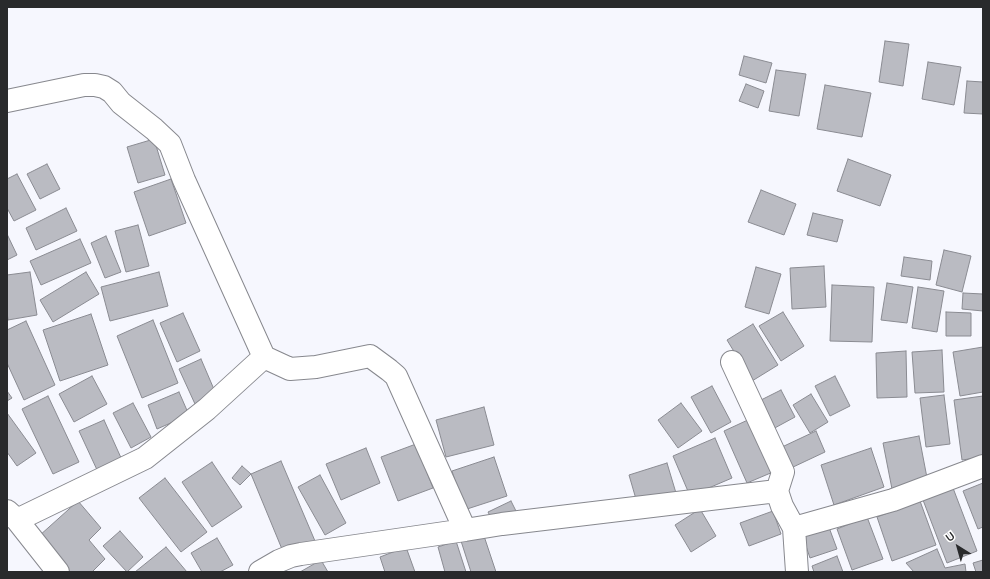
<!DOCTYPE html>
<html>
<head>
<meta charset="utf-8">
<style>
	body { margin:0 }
	#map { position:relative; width:990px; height:579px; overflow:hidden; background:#f6f7fe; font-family:"Nunito Sans",sans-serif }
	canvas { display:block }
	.frame { position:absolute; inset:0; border:8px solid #292a2c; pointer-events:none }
	.north { position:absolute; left:938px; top:527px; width:40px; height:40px; -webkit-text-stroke:3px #fff; paint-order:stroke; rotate:323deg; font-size:11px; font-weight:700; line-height:16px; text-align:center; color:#292a2c }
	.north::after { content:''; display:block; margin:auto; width:14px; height:18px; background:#292a2c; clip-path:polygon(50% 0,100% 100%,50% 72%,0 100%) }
</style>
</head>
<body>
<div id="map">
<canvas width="990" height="579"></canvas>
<div class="frame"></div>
<div class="north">U</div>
</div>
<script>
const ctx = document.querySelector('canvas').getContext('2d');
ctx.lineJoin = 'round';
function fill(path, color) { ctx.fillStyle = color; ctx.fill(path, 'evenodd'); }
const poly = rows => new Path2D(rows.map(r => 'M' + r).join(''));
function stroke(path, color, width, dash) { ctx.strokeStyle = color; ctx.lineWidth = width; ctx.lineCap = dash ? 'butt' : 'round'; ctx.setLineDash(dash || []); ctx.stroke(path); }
const building = poly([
	[885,41,909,44,903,86,879,82,885,41],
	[744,56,772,63,766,83,739,75,744,56],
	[928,62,961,67,954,105,922,99,928,62],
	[776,70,806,74,799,116,769,111,776,70],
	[967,81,983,82,983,114,964,113,967,81],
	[746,84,764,91,758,108,739,101,746,84],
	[825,85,871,93,862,137,817,129,825,85],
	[154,139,165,175,138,183,127,147,154,139],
	[848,159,891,175,880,206,837,191,848,159],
	[47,164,60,189,40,199,27,174,47,164],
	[17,174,36,210,14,221,7,208,7,179,17,174],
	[171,179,186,223,149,236,134,192,171,179],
	[761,190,796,204,784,235,748,222,761,190],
	[66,208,77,231,36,250,26,228,66,208],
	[813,213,843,220,837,242,807,235,813,213],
	[138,225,149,266,126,272,115,231,138,225],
	[7,234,17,255,7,260,7,234],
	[106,236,121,272,105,278,91,243,106,236],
	[80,239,91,263,41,285,30,261,80,239],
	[944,250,971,256,962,292,936,285,944,250],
	[904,257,932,261,930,280,901,276,904,257],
	[824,266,826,307,792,309,790,268,824,266],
	[756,267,781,274,769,314,745,307,756,267],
	[30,272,37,315,8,320,7,312,7,275,30,272],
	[86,272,99,294,53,322,40,300,86,272],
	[159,272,168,306,110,321,101,287,159,272],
	[887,283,913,287,907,323,881,320,887,283],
	[832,285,874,287,872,342,830,341,832,285],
	[918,287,944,291,937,332,912,328,918,287],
	[963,293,983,294,983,311,962,309,963,293],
	[783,312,804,346,781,361,759,326,783,312],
	[946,312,971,313,971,336,946,336,946,312],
	[183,313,200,351,177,362,160,323,183,313],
	[91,314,108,365,60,381,43,330,91,314],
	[153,320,178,383,142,398,117,336,153,320],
	[26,321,55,385,24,400,7,363,7,330,26,321],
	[753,324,778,365,752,381,727,340,753,324],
	[983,347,983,392,960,396,953,352,983,347],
	[942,350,944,392,915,393,912,352,942,350],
	[906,351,907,397,877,398,876,353,906,351],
	[201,359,216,394,195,404,179,369,201,359],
	[92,376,107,404,74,422,59,394,92,376],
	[835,376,850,406,830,416,815,386,835,376],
	[712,386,731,422,711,433,691,397,712,386],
	[781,390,795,417,771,430,757,402,781,390],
	[7,391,12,398,7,401,7,391],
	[179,392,189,415,157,429,148,405,179,392],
	[811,394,828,422,810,433,793,405,811,394],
	[944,395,950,444,926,447,920,398,944,395],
	[48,396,79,462,53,474,22,409,48,396],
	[983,396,983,457,962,460,954,400,983,396],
	[133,403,151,437,131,448,113,413,133,403],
	[681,403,702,431,678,448,658,420,681,403],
	[484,407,494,445,446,457,436,420,484,407],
	[7,413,36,453,17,466,7,452,7,413],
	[750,419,773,472,747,483,724,431,750,419],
	[104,420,122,460,98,472,79,431,104,420],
	[816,431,825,452,791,468,782,447,816,431],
	[919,436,928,483,892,489,883,443,919,436],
	[715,438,732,478,690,496,673,456,715,438],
	[416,444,433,488,398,501,381,457,416,444],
	[366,448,380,483,341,500,326,464,366,448],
	[871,448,884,487,834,505,821,465,871,448],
	[494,457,507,496,464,510,452,471,494,457],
	[281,461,315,541,284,554,251,474,281,461],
	[212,462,242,507,212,527,182,482,212,462],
	[667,463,676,493,638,506,629,475,667,463],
	[242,466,251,474,240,485,232,478,242,466],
	[320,475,346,523,325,535,298,487,320,475],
	[165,478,207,532,181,552,139,498,165,478],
	[983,483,983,527,978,529,963,491,983,483],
	[953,488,977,551,947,563,923,500,953,488],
	[78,501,101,528,89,540,105,559,92,572,70,572,39,536,78,501],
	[511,501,517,513,494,524,488,512,511,501],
	[920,501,936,545,892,561,877,517,920,501],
	[700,509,716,536,691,552,675,525,700,509],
	[773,511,781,534,749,546,740,523,773,511],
	[867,517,883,559,852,570,837,529,867,517],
	[827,522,837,549,810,558,801,531,827,522],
	[120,531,143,557,127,572,103,546,120,531],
	[483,533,496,572,471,572,461,541,483,533],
	[217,538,233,565,220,572,202,572,191,553,217,538],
	[456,541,466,572,445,572,438,547,456,541],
	[166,547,187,572,135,572,166,547],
	[406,547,415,572,385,572,380,557,406,547],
	[937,549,945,568,965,564,966,572,914,572,906,563,937,549],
	[837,556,843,572,814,572,812,566,837,556],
	[321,560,328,572,300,572,321,560],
	[983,560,983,572,976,572,973,563,983,560]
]);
fill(building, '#babbc2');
stroke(building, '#8a8b92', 1);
const street = poly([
	[7,101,84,85,95,85,104,87,112,92,121,103,154,129,170,144,184,180,264,357,290,369,316,367,370,356,389,370,396,376,465,530,502,524,777,491],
	[732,362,783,472,777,491,782,506,794,528,797,572],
	[7,511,17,520,58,572],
	[17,520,145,458,207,409,264,357],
	[794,528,893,500,983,466],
	[260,572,279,561,291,556,301,554,465,530]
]);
stroke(street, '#87888e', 24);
stroke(street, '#fff', 22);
</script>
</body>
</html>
